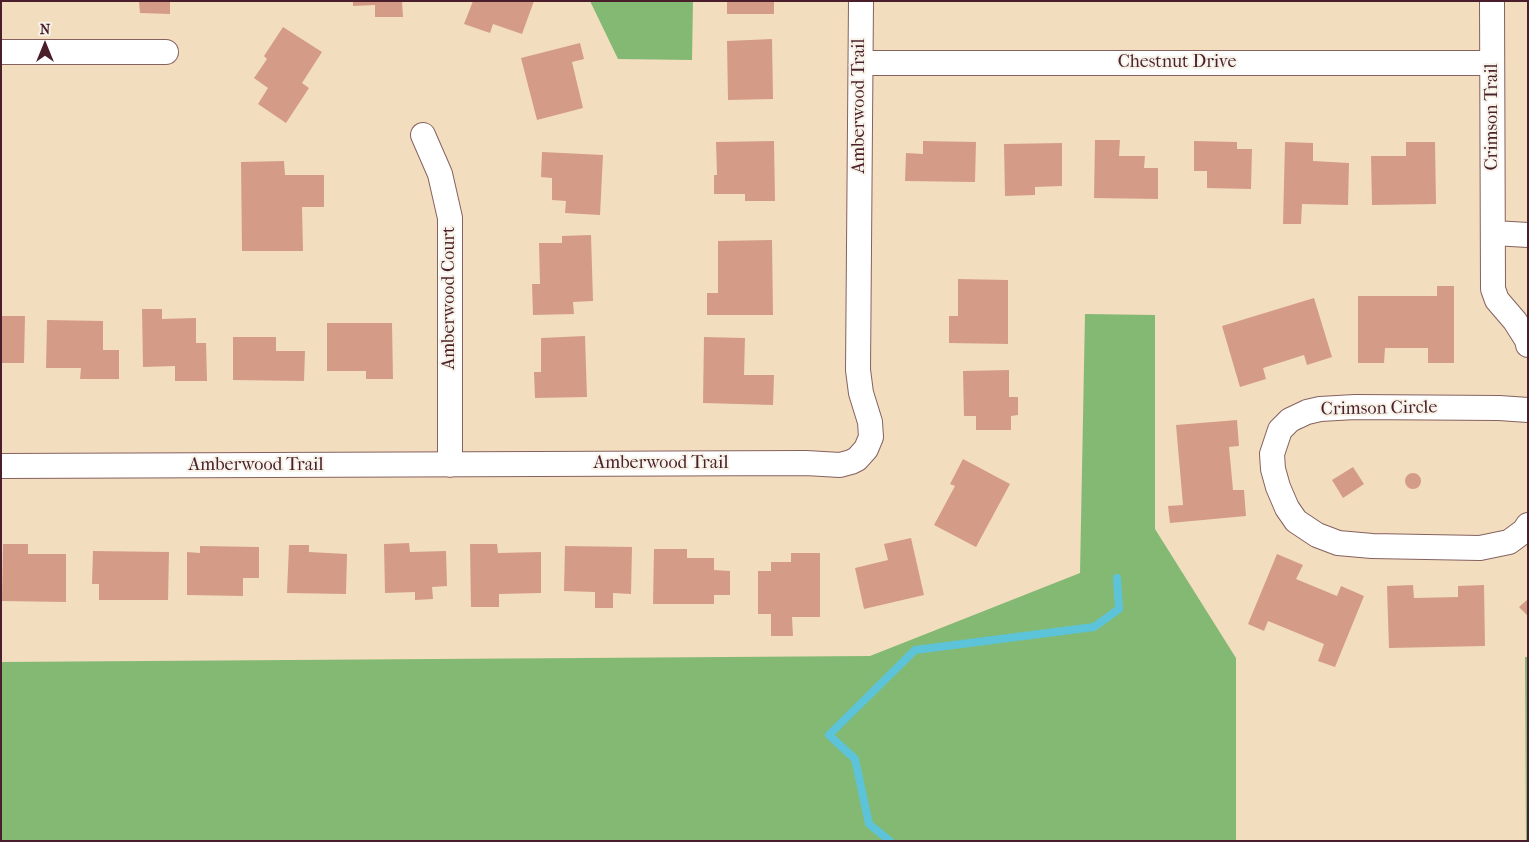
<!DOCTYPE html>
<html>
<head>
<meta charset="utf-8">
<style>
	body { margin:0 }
	#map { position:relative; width:1529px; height:842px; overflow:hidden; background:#f3ddbf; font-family:"IM FELL French Canon",serif }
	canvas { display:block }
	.frame { position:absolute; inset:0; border:2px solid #4a1f2b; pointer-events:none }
	.north { position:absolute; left:20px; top:20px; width:50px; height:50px; -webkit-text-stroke:4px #f7f3e8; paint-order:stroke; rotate:0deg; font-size:14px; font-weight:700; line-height:20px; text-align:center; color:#4a1f2b }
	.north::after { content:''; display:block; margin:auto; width:18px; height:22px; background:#4a1f2b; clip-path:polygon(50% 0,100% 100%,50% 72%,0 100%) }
</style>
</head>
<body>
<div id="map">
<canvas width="1529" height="842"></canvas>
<div class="frame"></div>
<div class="north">N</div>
</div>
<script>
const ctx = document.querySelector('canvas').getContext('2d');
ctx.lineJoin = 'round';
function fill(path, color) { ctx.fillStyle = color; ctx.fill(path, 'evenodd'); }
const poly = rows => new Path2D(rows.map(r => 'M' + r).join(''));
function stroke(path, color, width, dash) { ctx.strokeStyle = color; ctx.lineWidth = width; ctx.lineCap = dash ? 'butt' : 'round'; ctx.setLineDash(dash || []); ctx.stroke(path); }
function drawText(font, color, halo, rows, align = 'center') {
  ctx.font = font + ' "IM FELL French Canon",serif'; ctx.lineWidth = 4; ctx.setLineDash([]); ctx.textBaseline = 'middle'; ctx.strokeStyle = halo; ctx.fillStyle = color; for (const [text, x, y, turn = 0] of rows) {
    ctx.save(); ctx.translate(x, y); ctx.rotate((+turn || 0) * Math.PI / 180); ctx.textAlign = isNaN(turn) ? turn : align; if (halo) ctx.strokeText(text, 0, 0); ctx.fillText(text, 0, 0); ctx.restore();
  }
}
fill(poly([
	[590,1,693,1,692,60,618,59],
	[1085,314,1155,315,1155,529,1236,658,1236,841,1,841,1,662,870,656,1080,573],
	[1525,657,1528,657,1528,841,1526,841]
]), '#84b974');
stroke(poly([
	[890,841,869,824,855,759,829,735,915,650,1094,627,1119,609,1117,578]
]), '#5cc3d9', 8);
fill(poly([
	[139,1,170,1,170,14,140,13],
	[353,1,402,1,403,17,375,17,375,5,353,6],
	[473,1,534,1,522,34,493,24,490,33,464,24],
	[727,1,774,1,774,14,727,14],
	[283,27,322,52,302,83,309,88,286,123,258,104,268,88,254,78,267,59,264,56],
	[772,39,773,99,728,100,727,41],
	[580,43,584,59,572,62,583,108,537,120,521,58],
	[1095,140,1120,140,1119,156,1145,156,1144,168,1158,168,1158,199,1094,198],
	[774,141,775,201,745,201,745,194,714,194,714,175,717,175,716,142],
	[923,141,976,142,975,182,905,181,906,153,923,154],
	[1194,141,1237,142,1237,149,1252,149,1251,189,1207,188,1207,171,1194,171],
	[1285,142,1313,143,1313,161,1349,163,1348,205,1302,204,1301,224,1283,224],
	[1406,142,1435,142,1436,204,1372,205,1371,156,1406,156],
	[1062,143,1062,186,1035,187,1035,195,1005,196,1004,144],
	[542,152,603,155,600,215,565,213,566,201,552,200,552,178,541,177],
	[284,161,285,175,324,175,324,207,302,207,303,251,242,251,241,162],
	[591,235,593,301,573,302,574,314,533,315,532,284,540,284,539,243,562,243,562,236],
	[772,240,773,315,707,315,707,293,718,293,718,241],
	[958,279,1008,280,1008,344,949,343,949,316,958,316],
	[1437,286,1454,286,1454,363,1428,363,1428,348,1385,348,1384,363,1358,363,1358,296,1437,296],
	[1314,298,1332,357,1307,365,1304,355,1263,368,1266,379,1240,387,1222,326],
	[142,309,162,309,162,319,196,318,196,343,206,343,207,381,175,381,175,366,143,367],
	[1,316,25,316,24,363,1,363],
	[47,320,103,321,103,350,119,350,119,379,80,379,81,368,46,368],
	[327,323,392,323,393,379,366,379,366,371,327,371],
	[585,336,587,397,535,398,534,372,541,372,541,338],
	[233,337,276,337,276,351,305,351,304,381,233,380],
	[704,337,745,338,744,375,774,375,773,405,703,403],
	[1009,370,1009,397,1018,397,1018,415,1011,416,1011,430,976,430,976,416,964,416,963,371],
	[1237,420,1239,446,1229,447,1233,490,1244,490,1246,516,1170,523,1168,506,1183,505,1176,425],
	[963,459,1010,484,976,547,934,525,955,486,950,484],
	[1353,467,1364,484,1343,498,1332,480],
	'1405 481a8 8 0 1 1 16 0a8 8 0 1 1-16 0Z',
	[911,538,924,595,864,609,855,568,888,560,884,544],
	[409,543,410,552,446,551,447,586,432,587,433,599,415,600,415,592,385,593,384,544],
	[3,544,28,544,28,554,66,554,66,602,2,601],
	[470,544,497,544,498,553,541,552,541,593,499,594,499,607,471,607],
	[289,545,309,545,309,552,347,554,346,594,287,593],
	[200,546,259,547,259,578,243,578,243,596,187,595,187,552,200,553],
	[565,546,632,547,631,594,613,593,613,608,595,608,595,592,564,591],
	[654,549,687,549,687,558,714,558,714,570,730,571,730,595,714,595,714,604,653,604],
	[93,551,169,552,168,600,99,600,99,584,92,584],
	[791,553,820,553,820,617,792,617,793,636,771,636,771,614,758,614,758,571,771,571,771,562,791,562],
	[1277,554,1303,565,1296,579,1337,596,1341,586,1364,596,1335,667,1318,661,1324,644,1268,621,1264,631,1248,624],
	[1413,585,1414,598,1458,597,1458,586,1484,585,1485,646,1389,648,1387,586],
	[1528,599,1528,616,1519,607]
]), '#d49c86');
const street = poly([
	[1492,1,1493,289,1497,300,1515,321,1527,340,1528,345],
	[1,52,166,52],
	[861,63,1492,63],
	[423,135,440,174,450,218,450,465],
	[1494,233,1528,235],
	[1528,410,1499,408,1355,407,1320,409,1307,412,1290,420,1280,430,1272,454,1273,469,1278,487,1287,508,1296,521,1317,535,1338,543,1372,546,1480,548,1509,542,1524,531,1528,525],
	[1,466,806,463,840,465,851,462,857,459,866,449,871,437,870,422,861,393,858,370,861,1]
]);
stroke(street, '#85625f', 26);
stroke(street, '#fff', 24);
drawText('18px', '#4a1f2b', '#f7f3e8', [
	["Chestnut Drive",1177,63],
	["Amberwood Trail",860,106,-90],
	["Crimson Trail",1493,117,-90],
	["Amberwood Court",450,298,-90],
	["Crimson Circle",1379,409,-1],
	["Amberwood Trail",661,464],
	["Amberwood Trail",256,466]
]);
</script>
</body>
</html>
